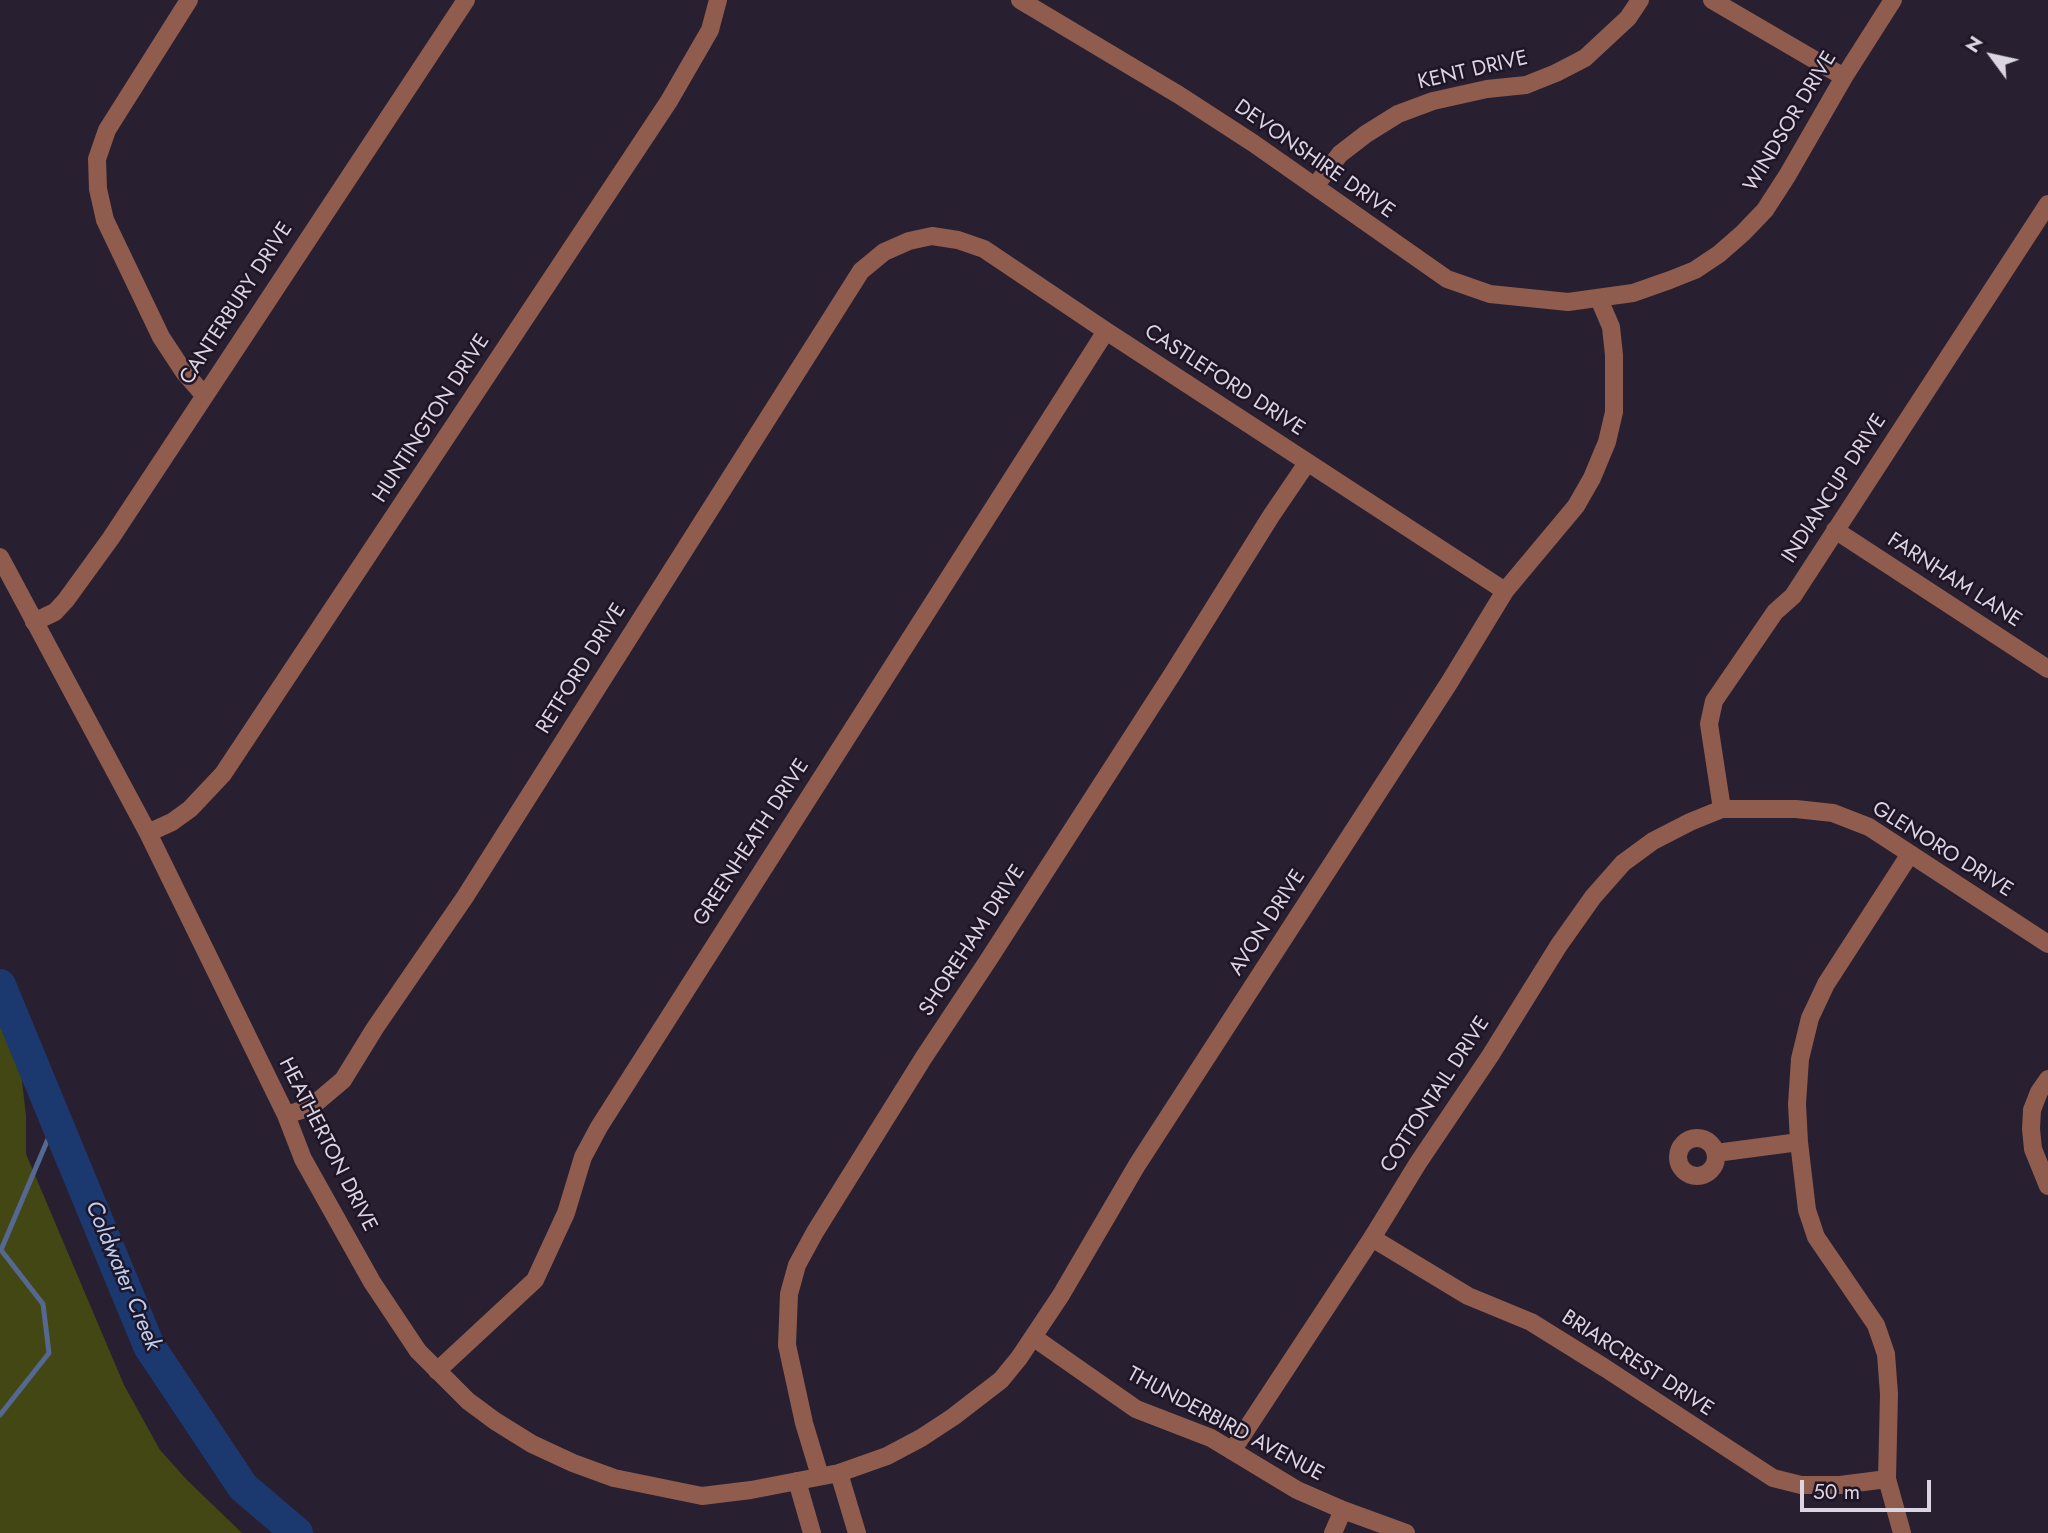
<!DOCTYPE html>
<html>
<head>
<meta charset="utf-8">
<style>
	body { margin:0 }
	#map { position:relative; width:2048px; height:1533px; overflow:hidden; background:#281f31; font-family:Jost,sans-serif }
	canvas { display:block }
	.north { position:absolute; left:1957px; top:21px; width:70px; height:70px; -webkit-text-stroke:5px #1e1527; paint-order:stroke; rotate:303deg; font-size:19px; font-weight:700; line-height:28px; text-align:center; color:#dbd5e1 }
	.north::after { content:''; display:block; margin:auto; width:24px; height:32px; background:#dbd5e1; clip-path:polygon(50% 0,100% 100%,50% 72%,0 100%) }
	.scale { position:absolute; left:1800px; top:1480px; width:131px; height:32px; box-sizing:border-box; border:4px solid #dbd5e1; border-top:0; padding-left:9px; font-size:21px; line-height:24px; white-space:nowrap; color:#dbd5e1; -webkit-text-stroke:5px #1e1527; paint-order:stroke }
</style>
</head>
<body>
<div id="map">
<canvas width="2048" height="1533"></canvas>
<div class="north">N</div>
<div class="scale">50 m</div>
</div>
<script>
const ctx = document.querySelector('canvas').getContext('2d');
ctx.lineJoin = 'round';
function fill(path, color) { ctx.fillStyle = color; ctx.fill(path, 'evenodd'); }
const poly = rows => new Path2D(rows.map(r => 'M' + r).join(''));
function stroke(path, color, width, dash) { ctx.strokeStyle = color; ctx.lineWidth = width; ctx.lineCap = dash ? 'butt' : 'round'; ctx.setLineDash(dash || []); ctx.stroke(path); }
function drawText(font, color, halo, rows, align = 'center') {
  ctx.font = font + ' Jost,sans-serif'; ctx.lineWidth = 5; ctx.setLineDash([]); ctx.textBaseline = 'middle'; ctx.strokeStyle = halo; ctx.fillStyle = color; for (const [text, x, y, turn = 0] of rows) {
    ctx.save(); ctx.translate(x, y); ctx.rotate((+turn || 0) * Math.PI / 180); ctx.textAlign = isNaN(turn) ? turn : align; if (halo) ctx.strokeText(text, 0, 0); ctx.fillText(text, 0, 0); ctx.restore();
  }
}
fill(poly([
	[0,1024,21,1072,26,1116,26,1154,124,1385,160,1450,187,1480,242,1533,0,1533]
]), '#424713');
stroke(poly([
	[0,1415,49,1353,43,1304,1,1250,56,1120]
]), '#556891', 5);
stroke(poly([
	[0,985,149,1346,243,1487,297,1533]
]), '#1c396f', 32);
stroke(poly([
	[189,0,107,130,97,159,98,189,105,220,161,337,184,372,204,395],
	[1020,0,1179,95,1253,143,1447,279,1490,294,1568,302,1633,293,1670,280,1695,270,1719,254,1743,233,1765,210,1787,176,1844,77,1893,0],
	[1712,0,1844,77],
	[1315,186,1340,154,1366,134,1398,114,1433,101,1487,89,1526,85,1556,73,1585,58,1628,18,1640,0],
	[1835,530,2048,669],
	[0,557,148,833,286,1115,303,1159,372,1282,418,1351,468,1401,495,1421,532,1444,573,1463,614,1478,702,1496,751,1490,839,1473,887,1456,921,1438,953,1417,1001,1380,1019,1358,1061,1295,1137,1165,1449,683,1505,591,1576,506,1592,478,1607,442,1614,412,1614,355,1611,327,1599,299],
	[34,622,55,612,66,600,111,538,466,0],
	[1722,809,1709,724,1714,701,1775,612,1793,596,2048,204],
	[148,833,172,822,190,809,223,774,669,101,710,30,718,0],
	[2048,1079,2039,1092,2032,1110,2031,1129,2033,1149,2048,1186],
	[286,1115,311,1107,343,1080,375,1028,465,897,861,271,884,252,909,241,932,236,958,240,984,249,1106,331,1505,591],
	'1678 1157a19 19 0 1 1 38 0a19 19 0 1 1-38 0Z',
	[1716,1153,1799,1142],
	[1372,1238,1468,1296,1531,1322,1605,1368,1773,1478,1801,1485,1840,1485,1887,1479],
	[1033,1337,1136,1409,1211,1438,1297,1490,1343,1510,1406,1533],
	[437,1371,535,1280,566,1213,583,1157,599,1127,1106,331],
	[1232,1451,1372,1238,1418,1163,1490,1056,1559,945,1593,897,1623,863,1653,841,1690,822,1722,809,1796,809,1833,813,1869,827,2048,944],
	[839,1473,857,1533],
	[820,1476,804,1423,787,1345,789,1294,797,1265,815,1232,924,1057,989,959,1173,673,1271,516,1307,463],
	[797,1481,812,1533],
	[1333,1533,1343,1510],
	[1902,1533,1887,1479,1889,1394,1886,1354,1876,1325,1816,1237,1807,1210,1799,1142,1797,1104,1800,1059,1810,1018,1826,984,1910,854]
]), '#8f5c4d', 18);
drawText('21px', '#dbd5e1', '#1e1527', [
	["KENT DRIVE",1473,71,-13],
	["WINDSOR DRIVE",1791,122,-59],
	["DEVONSHIRE DRIVE",1314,160,35],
	["CANTERBURY DRIVE",237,304,-57],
	["CASTLEFORD DRIVE",1224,381,33],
	["HUNTINGTON DRIVE",432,419,-57],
	["INDIANCUP DRIVE",1835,489,-57],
	["FARNHAM LANE",1954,581,33],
	["RETFORD DRIVE",582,669,-58],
	["GREENHEATH DRIVE",752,843,-57],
	["GLENORO DRIVE",1942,850,32],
	["AVON DRIVE",1268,923,-57],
	["SHOREHAM DRIVE",973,941,-57],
	["COTTONTAIL DRIVE",1436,1095,-57],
	["HEATHERTON DRIVE",327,1145,63],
	["BRIARCREST DRIVE",1637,1364,33],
	["THUNDERBIRD AVENUE",1225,1425,28]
]);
drawText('italic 23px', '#bbcef0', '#1e1527', [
	["Coldwater Creek",122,1276,67]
]);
</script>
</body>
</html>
